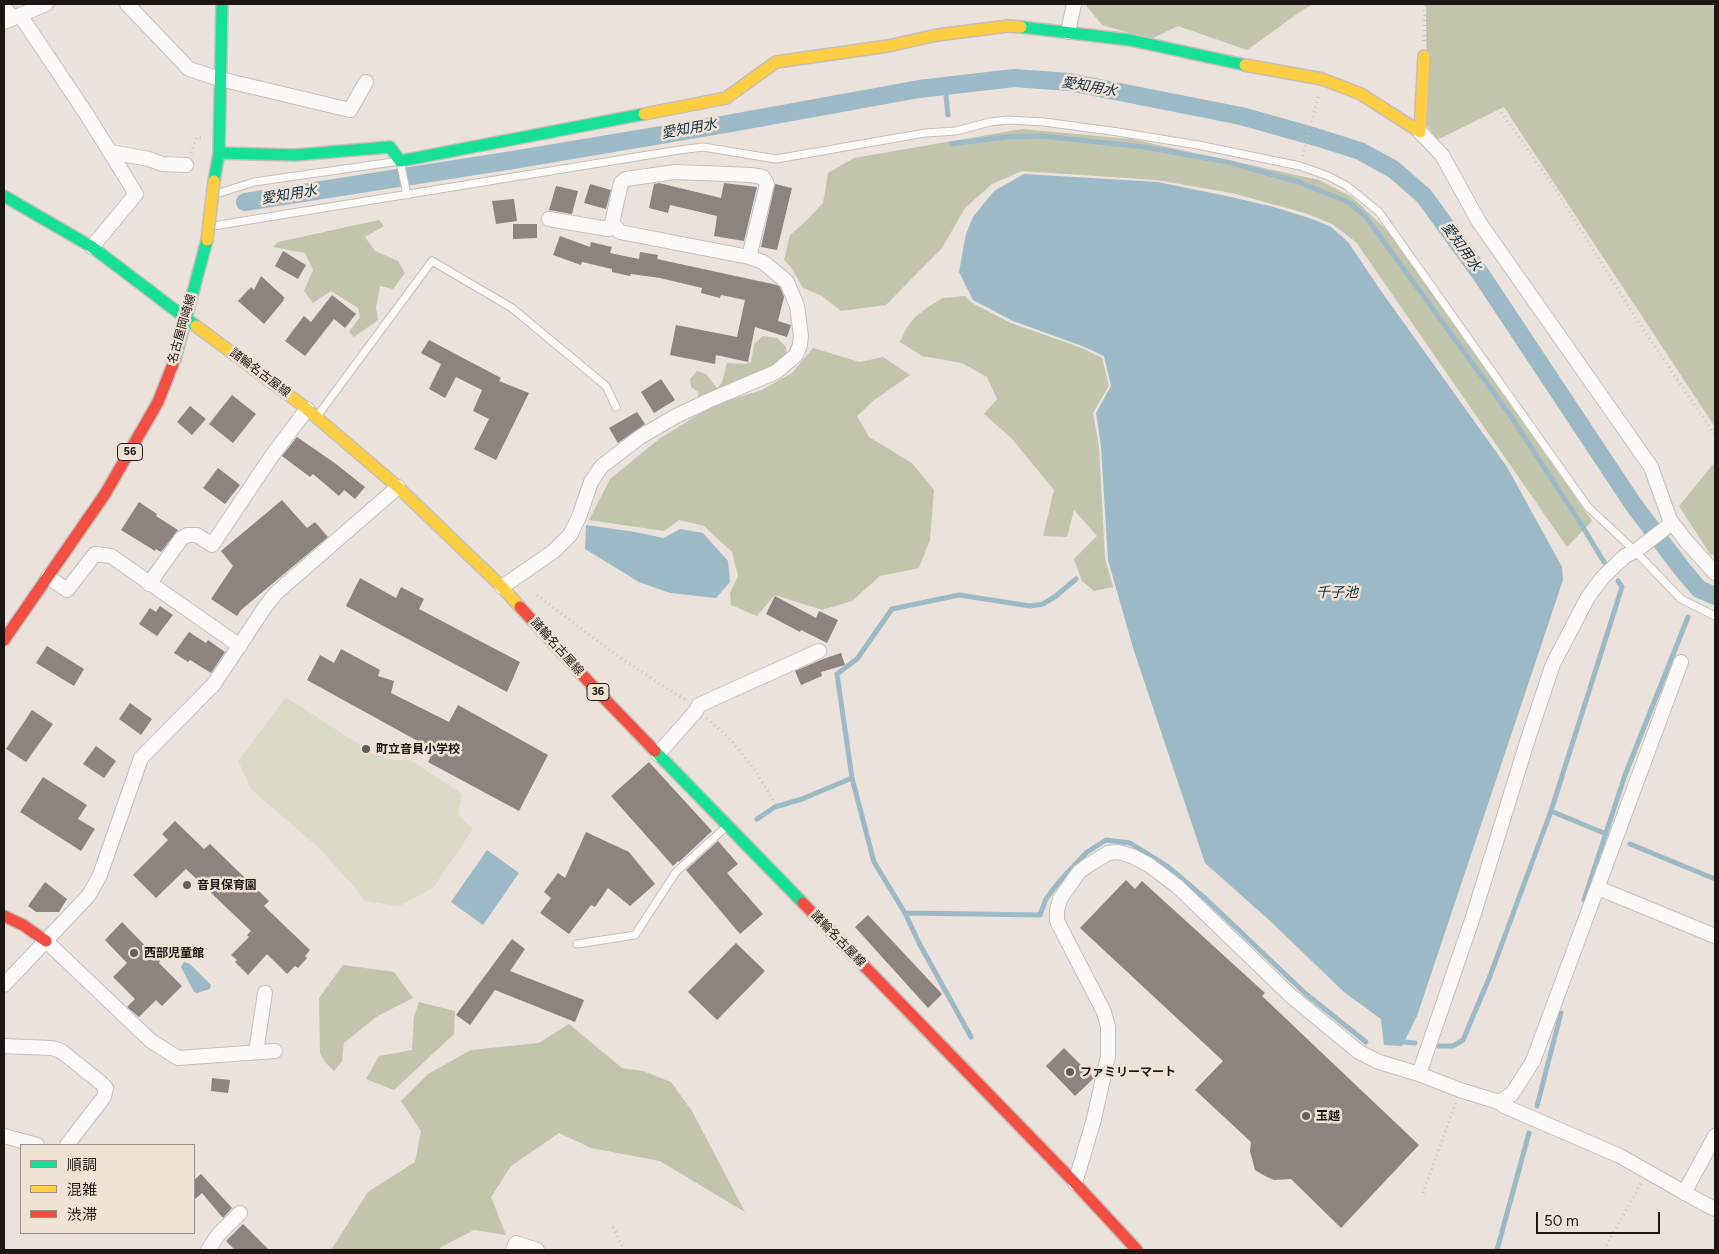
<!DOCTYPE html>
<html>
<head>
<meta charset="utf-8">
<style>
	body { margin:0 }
	#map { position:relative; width:1719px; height:1254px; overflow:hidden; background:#eae2db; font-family:Figtree,"Noto Sans JP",sans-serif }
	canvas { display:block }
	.frame { position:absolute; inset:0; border:5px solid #1c1712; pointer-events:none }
	.legend { position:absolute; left:20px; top:1144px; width:175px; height:90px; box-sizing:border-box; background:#f0e2d5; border:1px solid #9b9187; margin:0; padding:6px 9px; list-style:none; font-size:15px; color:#1c1712 }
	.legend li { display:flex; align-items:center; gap:10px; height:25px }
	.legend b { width:25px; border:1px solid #9b9187 }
	.scale { position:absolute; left:1536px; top:1212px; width:124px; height:22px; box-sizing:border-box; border:2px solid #1c1712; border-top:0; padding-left:6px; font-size:15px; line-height:18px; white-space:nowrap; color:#1c1712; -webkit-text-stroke:4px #f0e2d5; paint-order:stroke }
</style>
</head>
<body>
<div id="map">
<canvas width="1719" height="1254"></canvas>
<div class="frame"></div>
<ul class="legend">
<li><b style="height:6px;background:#16e098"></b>順調</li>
<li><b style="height:6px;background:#ffcf43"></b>混雑</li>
<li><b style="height:6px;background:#f24e42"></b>渋滞</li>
</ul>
<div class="scale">50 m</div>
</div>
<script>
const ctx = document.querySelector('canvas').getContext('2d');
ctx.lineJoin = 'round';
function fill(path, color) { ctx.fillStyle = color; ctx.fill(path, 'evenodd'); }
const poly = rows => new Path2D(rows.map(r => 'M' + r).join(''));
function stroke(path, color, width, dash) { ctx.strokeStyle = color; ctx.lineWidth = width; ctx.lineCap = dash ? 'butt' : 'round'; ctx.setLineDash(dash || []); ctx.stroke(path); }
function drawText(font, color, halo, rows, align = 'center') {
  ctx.font = font + ' Figtree,"Noto Sans JP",sans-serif'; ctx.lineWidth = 5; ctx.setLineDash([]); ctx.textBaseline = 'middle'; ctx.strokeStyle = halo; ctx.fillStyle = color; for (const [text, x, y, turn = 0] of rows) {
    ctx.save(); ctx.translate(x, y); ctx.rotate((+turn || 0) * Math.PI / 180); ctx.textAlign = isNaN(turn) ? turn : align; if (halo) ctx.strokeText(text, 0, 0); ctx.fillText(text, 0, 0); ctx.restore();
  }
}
fill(poly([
	[286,697,375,755,395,760,410,760,462,794,458,815,473,829,433,888,399,906,365,901,351,883,318,847,252,790,238,761]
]), '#d9dbc7');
fill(poly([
	[1085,4,1314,4,1304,9,1247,50,1178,26,1151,39,1102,25],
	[1426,4,1715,4,1715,427,1504,107,1437,140,1427,126],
	[1022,129,1131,139,1319,180,1352,197,1390,233,1592,521,1567,547,1356,242,1332,224,1305,213,1232,193,1156,180,1022,171,992,184,965,208,942,248,886,305,841,311,822,296,803,288,791,267,784,260,790,235,805,222,823,203,828,173,854,158],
	[379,220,384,226,365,237,375,251,398,261,405,273,393,289,380,286,376,307,378,320,354,337,349,332,360,317,358,308,331,291,313,303,304,291,313,270,305,253,273,247,278,242],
	[965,296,972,303,1011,323,1082,348,1102,358,1109,386,1093,413,1099,447,1105,558,1113,587,1094,591,1082,581,1074,559,1097,536,1074,510,1067,537,1043,536,1054,490,1012,439,984,414,997,399,987,377,962,363,922,356,900,342,906,329,914,318,928,307,943,298],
	[763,336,777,338,786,347,787,357,773,369,747,377,719,392,696,401,699,393,691,387,690,379,697,371,706,374,717,388,722,383,727,363,746,364,751,362,754,344],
	[813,348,860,362,883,357,910,375,873,401,857,416,869,437,912,463,934,490,930,540,919,568,880,576,852,601,822,610,775,595,757,616,731,605,730,593,738,576,732,552,704,526,679,520,664,531,589,520,610,479,659,439,715,404,762,390,792,373],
	[1715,462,1715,556,1710,554,1679,506],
	[343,965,394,972,413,998,376,1017,344,1043,342,1061,334,1071,325,1062,320,1053,319,998],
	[419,1002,455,1011,454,1034,394,1090,366,1079,379,1056,412,1050,414,1016],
	[569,1024,622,1068,643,1071,671,1082,692,1111,745,1212,660,1161,591,1148,559,1133,511,1166,491,1197,506,1235,474,1230,441,1247,439,1250,331,1250,368,1192,415,1162,421,1131,401,1101,428,1074,471,1050,539,1043]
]), '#c1c5ac');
fill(poly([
	[1024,174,1158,182,1231,197,1274,207,1315,220,1331,227,1348,242,1381,291,1507,467,1562,567,1563,580,1417,1016,1402,1046,1384,1045,1381,1019,1344,992,1269,920,1205,863,1134,651,1108,560,1101,446,1096,413,1111,386,1104,356,1082,346,1013,321,973,300,959,272,966,234,973,217,994,191],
	[586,525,635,532,664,538,680,529,703,533,728,561,730,582,716,598,670,593,639,582,585,549],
	[487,850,519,873,483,925,451,902],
	[184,962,190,964,211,985,210,989,197,993,194,992,181,967]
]), '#9cb9c7');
stroke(poly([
	[945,86,948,115],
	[951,144,1006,137,1042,136,1144,147,1227,162,1299,182,1350,203,1366,217,1510,415,1581,524,1604,562],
	[1698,592,1699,589],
	[1551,811,1606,834],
	[757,819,775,807,802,799,852,778],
	[1630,844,1715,879],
	[1584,900,1625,775,1688,617],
	[905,913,1040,915,1046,899,1058,883,1087,852,1106,840,1130,843,1167,866,1206,899,1306,994,1366,1042],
	[971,1037,919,943,905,913,874,862,852,778,837,674,857,659,892,609,959,595,1030,606,1043,604,1056,596,1076,579],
	[1404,1042,1415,1043],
	[1439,1046,1453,1046,1463,1040,1490,976,1551,811,1622,587,1618,581],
	[1537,1106,1561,1013],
	[1497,1250,1529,1133]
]), '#9cb9c7', 5);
stroke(poly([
	[245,202,513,160,732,123,919,89,1014,78,1069,82,1241,116,1316,137,1360,151,1393,169,1424,196,1482,276,1633,504,1682,569,1699,589,1715,596]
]), '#9cb9c7', 18);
fill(poly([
	[659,183,721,198,724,183,757,187,744,241,714,236,717,216,670,205,668,213,649,208,654,184],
	[590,184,611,190,606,209,584,203],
	[775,184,792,188,777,250,761,247],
	[556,186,578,191,572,214,549,210],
	[514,199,517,221,496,224,492,201],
	[513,224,537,224,537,238,513,239],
	[560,236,590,247,591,242,612,247,610,253,639,259,640,252,658,255,657,259,777,285,780,287,784,297,778,321,791,325,787,337,755,327,748,362,716,355,715,364,670,355,676,325,737,337,745,300,721,295,720,298,701,293,702,288,660,278,631,274,630,276,612,272,612,269,582,262,581,265,553,255],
	[283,251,306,265,298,279,275,266],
	[261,276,285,298,283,299,284,300,264,324,238,301,251,287,254,290],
	[332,295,356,314,345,328,334,319,305,356,285,341,304,316,311,322],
	[429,340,501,378,499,381,529,393,496,460,474,449,489,419,473,411,482,390,456,377,445,398,429,389,441,364,421,353],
	[661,379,675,400,654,413,641,392],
	[232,395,256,414,233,443,209,424],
	[190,406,206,419,192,435,177,422],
	[637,412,645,424,618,443,609,428],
	[297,437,336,464,365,487,355,499,344,490,339,496,313,474,310,477,282,456],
	[218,468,240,485,225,504,203,488],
	[282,500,307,528,315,522,328,537,241,610,237,616,211,599,233,566,221,551],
	[139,502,157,514,156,516,178,530,161,552,156,549,155,551,121,530],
	[360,578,396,598,401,587,424,599,419,609,520,662,507,692,346,606],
	[775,596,816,618,819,611,838,620,827,643,801,630,800,632,766,614],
	[160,606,173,615,157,636,139,624,150,608,156,612],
	[189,632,206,643,208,640,225,652,211,673,190,660,188,662,174,653],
	[47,646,84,669,74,686,36,663],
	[341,649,380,670,378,676,394,681,391,693,449,722,458,705,548,755,519,811,428,762,434,750,307,680,320,655,334,663],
	[841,653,845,665,821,672,822,676,801,685,795,671,823,659],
	[130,703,152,719,141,735,119,719],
	[32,710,53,724,26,762,6,749],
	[96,746,116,761,104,778,83,764],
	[649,762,712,831,679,862,678,861,673,866,611,796],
	[43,777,87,805,78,819,95,829,81,851,20,812],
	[175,821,204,849,210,844,269,901,264,906,310,950,305,956,307,958,298,968,295,966,287,974,267,954,248,975,235,962,237,960,231,955,249,937,247,935,251,931,186,869,156,898,133,875,168,840,162,834],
	[586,832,629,852,655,884,630,906,608,888,595,907,591,905,569,934,540,913,551,898,544,892,558,873,565,878],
	[718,841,738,864,727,873,763,914,740,934,686,870],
	[1126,880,1135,889,1142,881,1265,993,1262,996,1419,1145,1341,1228,1291,1179,1274,1180,1265,1176,1255,1170,1250,1151,1251,1142,1195,1090,1223,1061,1080,928],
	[45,882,67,899,59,912,36,912,28,906],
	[868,915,942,994,928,1008,855,927],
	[122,922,160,961,159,963,182,986,162,1006,156,1000,139,1017,127,1007,135,999,113,977,127,963,105,940],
	[512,939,525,949,510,971,584,1000,575,1022,495,990,470,1025,456,1015],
	[736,943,765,971,717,1020,688,992],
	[1064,1048,1094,1078,1075,1096,1046,1066],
	[212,1078,230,1080,228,1093,211,1091],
	[201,1174,232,1208,223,1218,202,1193,194,1200,194,1180],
	[243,1224,269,1250,235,1250,226,1241]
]), '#8e837e');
const lane = poly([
	[216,194,254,182,400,161,407,195],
	[211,225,213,226,679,150,703,147,776,159,925,133,956,131,990,122,1008,120,1044,122,1118,132,1198,145,1300,166,1328,176,1347,186,1379,212,1588,507,1634,550,1681,599,1715,616],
	[318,415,432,261,512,308,606,386,616,407],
	[577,944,635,935,676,872,726,827]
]);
const street = poly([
	[127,4,189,69,220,79,350,110,366,82],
	[4,6,12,19],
	[20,15,87,115,136,194,92,247],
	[4,22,46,4],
	[1068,32,1074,4],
	[1420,132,1442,155,1479,222,1651,467,1670,520,1687,542,1715,573],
	[110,152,149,159,162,164,186,165],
	[549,219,608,229,616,227],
	[48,577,67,590,95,554,111,556,240,646],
	[149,584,181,539,187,535,197,535,212,545,271,457,307,409],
	[502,587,554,551,570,535,579,517,591,482,602,466,640,437,676,416,710,400,776,372,796,355,800,345,801,336,797,306,787,282,763,262,749,257,620,232,612,223,621,183,626,179,675,172,751,175,763,177,767,184,749,257],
	[658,754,696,711,699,705,819,651],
	[1598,888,1715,936],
	[46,941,151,1041,178,1058,275,1051],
	[4,985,89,895,100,875,141,758,214,684,265,607,276,593,398,487],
	[4,1046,52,1048,61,1051,100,1082,106,1088,104,1097,67,1145],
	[256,1052,265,993],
	[1419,1074,1472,920,1527,742,1553,664,1588,597,1603,577,1625,556,1637,550,1672,523],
	[1499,1102,1512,1094,1533,1061,1681,662],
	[4,1136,37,1145],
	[1075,1183,1094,1119,1108,1056,1108,1027,1104,1012,1057,921,1057,910,1060,899,1079,872,1087,866,1108,853,1118,852,1132,856,1149,865,1177,886,1291,996,1359,1052,1379,1062,1419,1074,1460,1090,1499,1102,1504,1106,1620,1156,1701,1202,1715,1209],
	[1684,1193,1715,1136],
	[208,1250,218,1235,240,1213],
	[513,1250,516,1243,537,1250]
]);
const fast = poly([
	[1021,27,1130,40,1245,65],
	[219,153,295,155,390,147,400,161,644,114],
	[214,181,219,153,222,4],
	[4,196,92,247,196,326],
	[175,359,207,240],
	[655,751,803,903]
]);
const slow = poly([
	[1245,65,1322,79,1361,94,1420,132,1424,56],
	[644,114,726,98,776,62,888,46,937,35,1008,26,1021,27],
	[196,326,302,405,398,487,502,587,520,607]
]);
const jam = poly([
	[520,607,599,693,655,751],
	[4,640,105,494,158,402,175,359],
	[803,903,1075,1183,1137,1250],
	[4,916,23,925,46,941]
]);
stroke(lane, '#c6bfb9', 9);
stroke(street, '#c6bfb9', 16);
stroke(fast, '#c6bfb9', 14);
stroke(slow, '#c6bfb9', 14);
stroke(jam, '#c6bfb9', 14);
stroke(poly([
	[1541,4,1586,40,1597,54,1715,278],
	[1715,10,1701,49,1692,95,1693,111,1697,125,1705,143,1715,156],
	[1424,41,1425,4],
	[1440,61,1495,105,1509,123,1554,187,1635,317,1715,435],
	[191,153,197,137,201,138],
	[1303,156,1319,94],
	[537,595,614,653,658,683,687,701],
	[707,718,732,741,755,770,779,810],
	[1423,1193,1456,1102],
	[613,1227,624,1250],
	[1604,1250,1641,1183]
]), '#c5c3c1', 3, [1, 4]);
stroke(lane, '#fcfbfa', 7);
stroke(street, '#fcfbfa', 14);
stroke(fast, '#16e098', 11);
stroke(slow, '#ffcf43', 11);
stroke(jam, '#f24e42', 11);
const slowBridge = poly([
	[207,240,214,181]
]);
stroke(slowBridge, '#c6bfb9', 14, []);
stroke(slowBridge, '#ffcf43', 11);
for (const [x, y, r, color] of [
	[366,749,5,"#645e58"],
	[187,885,5,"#645e58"],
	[134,953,5,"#645e58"],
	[1070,1072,5,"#645e58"],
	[1306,1116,5,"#645e58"]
]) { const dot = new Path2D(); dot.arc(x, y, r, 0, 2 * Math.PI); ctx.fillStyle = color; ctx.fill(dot); stroke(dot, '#f0e2d5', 2); }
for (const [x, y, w] of [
	[130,452,25],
	[598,692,22]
]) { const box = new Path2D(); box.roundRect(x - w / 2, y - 8.5, w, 17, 4); ctx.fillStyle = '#f0e2d5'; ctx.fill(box); stroke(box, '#1c1712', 1); }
drawText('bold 11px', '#1c1712', null, [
	["56",130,452],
	["36",598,692]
]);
drawText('12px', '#1c1712', '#f0e2d5', [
	["名古屋岡崎線",182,329,-74],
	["諸輪名古屋線",260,373,37],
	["諸輪名古屋線",557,647,48],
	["諸輪名古屋線",838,939,46]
]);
drawText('bold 12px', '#1c1712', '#f0e2d5', [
	["町立音貝小学校",376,749],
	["音貝保育園",197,885],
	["西部児童館",144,953],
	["ファミリーマート",1080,1072],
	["玉越",1316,1116]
], 'left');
drawText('italic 14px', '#093143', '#f0e2d5', [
	["愛知用水",1089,87,10],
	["愛知用水",689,129,-10],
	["愛知用水",289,195,-9],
	["愛知用水",1461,247,54],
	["千子池",1337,593]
]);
</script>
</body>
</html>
